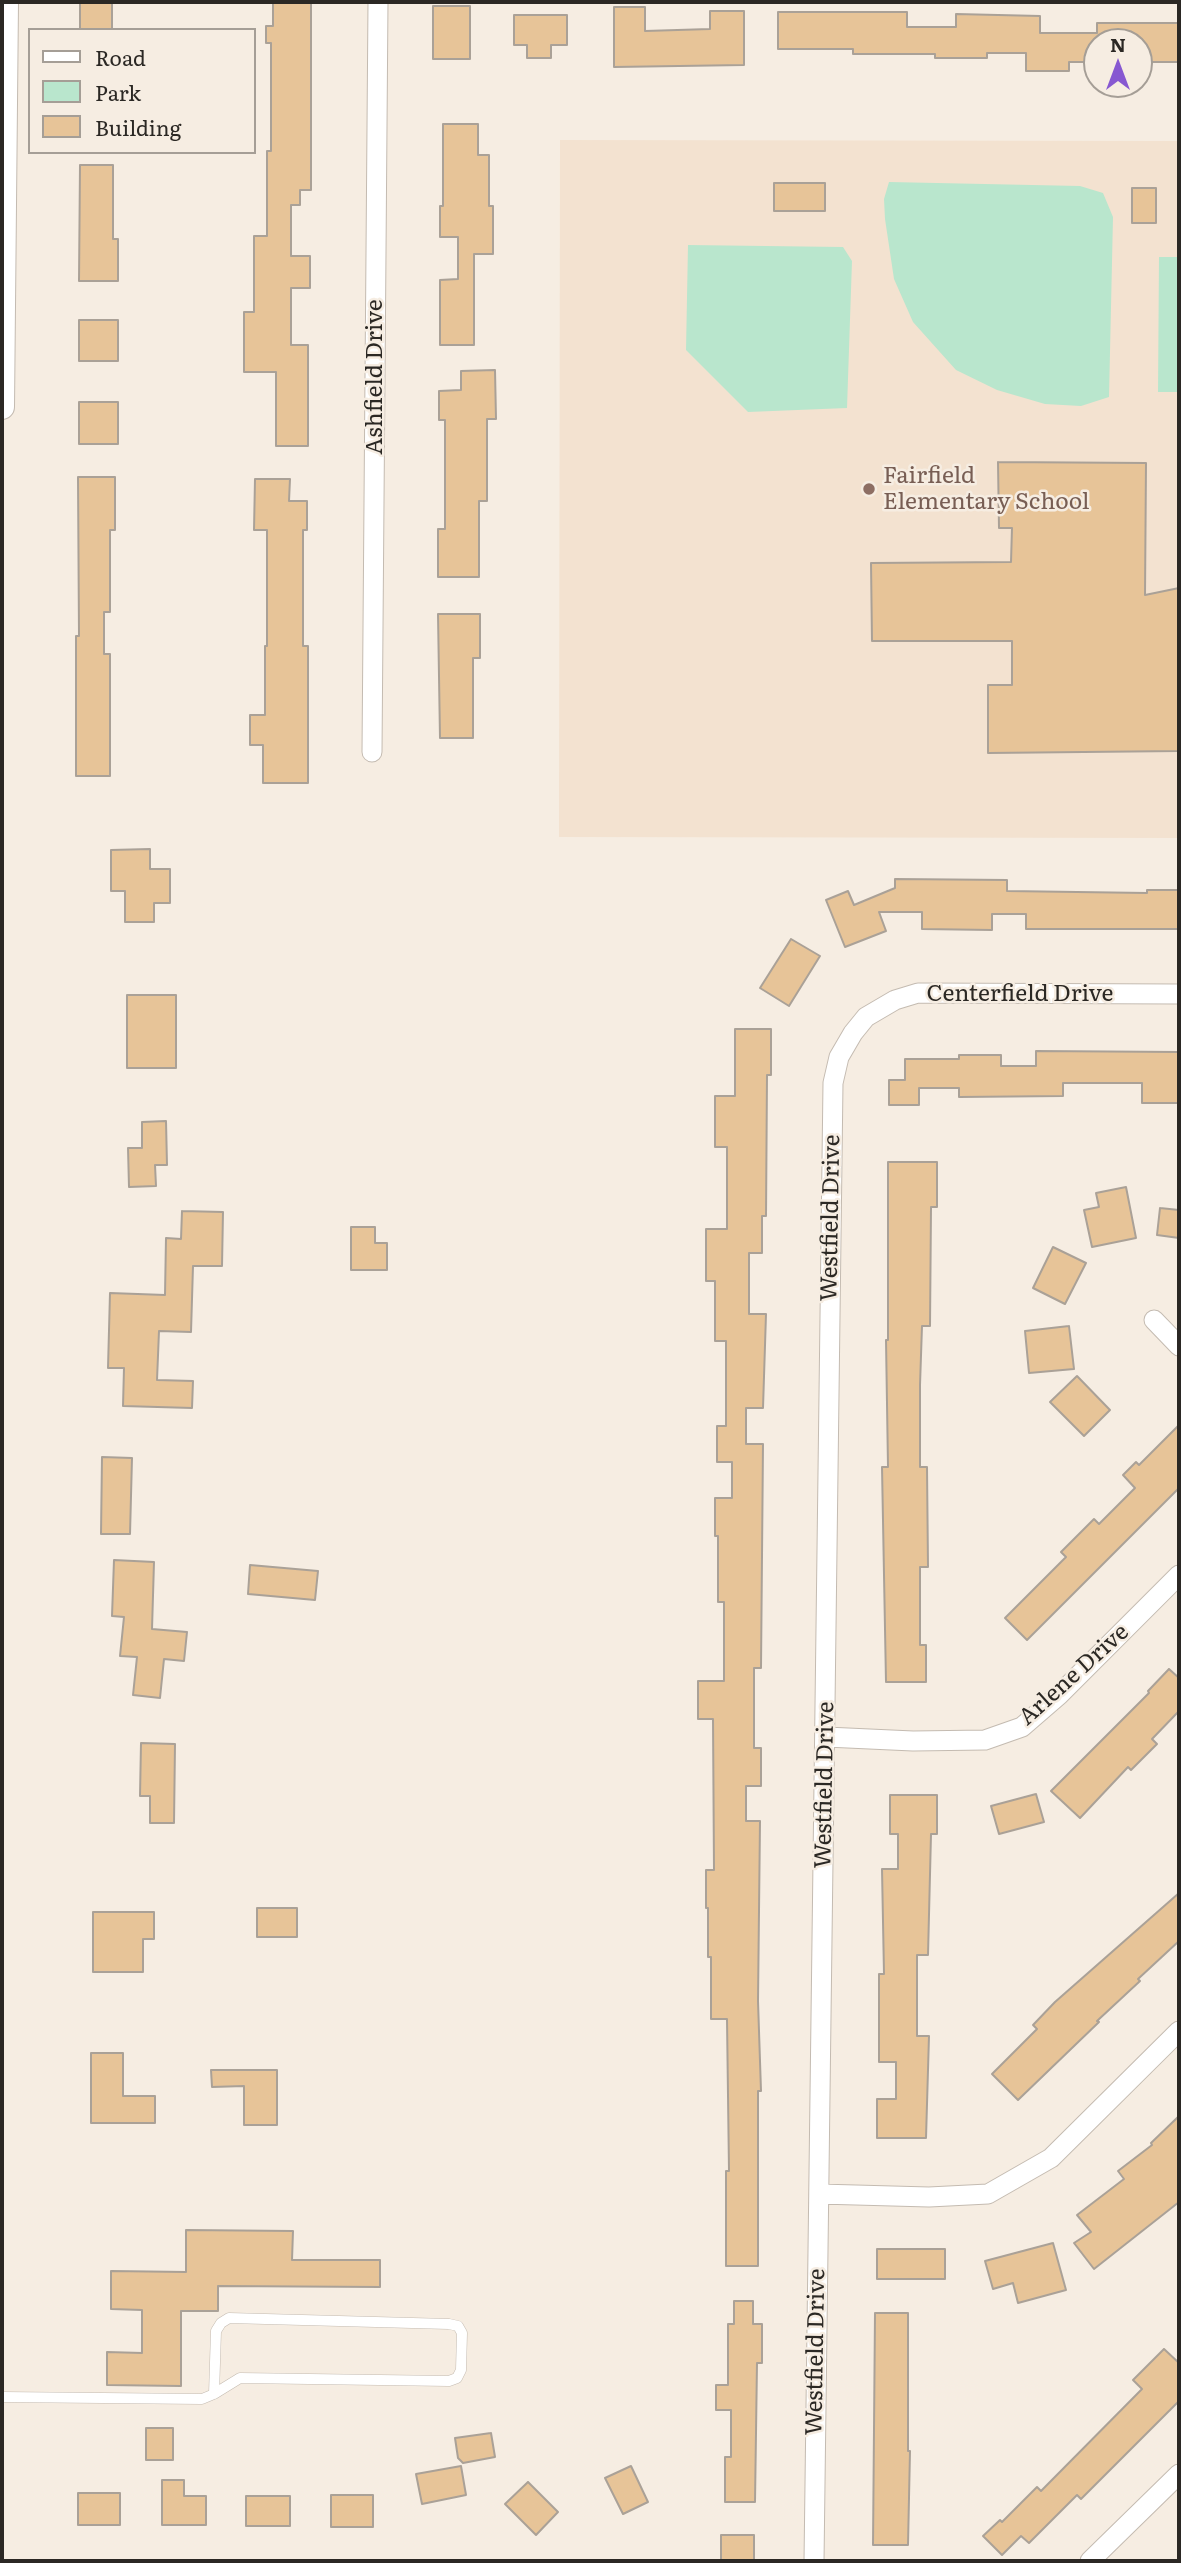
<!DOCTYPE html>
<html>
<head>
<meta charset="utf-8">
<style>
	body { margin:0 }
	#map { position:relative; width:1181px; height:2563px; overflow:hidden; background:#f6ede2; font-family:Literata,serif }
	canvas { display:block }
	.frame { position:absolute; inset:0; border:4px solid #2b2824; pointer-events:none }
	.legend { position:absolute; left:28px; top:28px; width:228px; height:126px; box-sizing:border-box; background:#f6ede2; border:2px solid #a59e96; margin:0; padding:9px 12px; list-style:none; font-size:21px; color:#2b2824 }
	.legend li { display:flex; align-items:center; gap:14px; height:35px }
	.legend b { width:35px; border:2px solid #a59e96 }
	.north { position:absolute; left:1083px; top:28px; width:70px; height:70px; box-sizing:border-box; background:#f6ede2; border:2px solid #a59e96; border-radius:50%; rotate:0deg; font-size:19px; font-weight:700; line-height:28px; text-align:center; color:#2b2824 }
	.north::after { content:''; display:block; margin:auto; width:24px; height:32px; background:#8758d1; clip-path:polygon(50% 0,100% 100%,50% 72%,0 100%) }
</style>
</head>
<body>
<div id="map">
<canvas width="1181" height="2563"></canvas>
<div class="frame"></div>
<ul class="legend">
<li><b style="height:9px;background:#fff"></b>Road</li>
<li><b style="height:19px;background:#b9e6cd"></b>Park</li>
<li><b style="height:19px;background:#e7c498"></b>Building</li>
</ul>
<div class="north">N</div>
</div>
<script>
const ctx = document.querySelector('canvas').getContext('2d');
ctx.lineJoin = 'round';
function fill(path, color) { ctx.fillStyle = color; ctx.fill(path, 'evenodd'); }
const poly = rows => new Path2D(rows.map(r => 'M' + r).join(''));
function stroke(path, color, width, dash) { ctx.strokeStyle = color; ctx.lineWidth = width; ctx.lineCap = dash ? 'butt' : 'round'; ctx.setLineDash(dash || []); ctx.stroke(path); }
function drawText(font, color, halo, rows, align = 'center') {
  ctx.font = font + ' Literata,serif'; ctx.lineWidth = 5; ctx.setLineDash([]); ctx.textBaseline = 'middle'; ctx.strokeStyle = halo; ctx.fillStyle = color; for (const [text, x, y, turn = 0] of rows) {
    ctx.save(); ctx.translate(x, y); ctx.rotate((+turn || 0) * Math.PI / 180); ctx.textAlign = isNaN(turn) ? turn : align; if (halo) ctx.strokeText(text, 0, 0); ctx.fillText(text, 0, 0); ctx.restore();
  }
}
fill(poly([
	[560,140,1179,141,1179,838,559,837]
]), '#f3e2d0');
fill(poly([
	[889,182,1080,186,1103,193,1113,217,1109,397,1081,406,1045,404,997,390,956,370,913,322,894,279,885,219,884,199],
	[688,245,843,247,852,261,847,408,748,412,686,350],
	[1159,257,1179,257,1179,392,1158,392]
]), '#b9e6cd');
const building = poly([
	[80,2,112,2,112,30,80,30,80,2],
	[273,2,311,2,311,190,300,190,300,205,291,205,291,256,310,256,310,288,291,288,291,345,308,345,308,446,276,446,276,372,244,372,244,312,254,312,254,236,267,236,267,151,271,151,271,43,266,43,266,26,273,26,273,2],
	[433,6,470,6,470,59,433,59,433,6],
	[614,7,645,7,645,31,710,29,710,11,744,11,744,65,614,67,614,7],
	[778,12,907,12,907,27,956,27,956,14,1040,16,1040,33,1097,33,1097,23,1179,23,1179,62,1139,62,1139,42,1097,42,1097,62,1069,62,1069,71,1026,71,1026,53,987,53,987,58,935,58,935,54,853,54,853,49,778,49,778,12],
	[514,15,567,15,567,45,551,45,551,58,527,58,527,45,514,45,514,15],
	[443,124,478,124,478,155,489,155,489,206,493,206,493,254,474,254,474,345,440,345,440,280,458,279,458,237,440,237,440,206,443,206,443,124],
	[80,165,113,165,113,239,118,239,118,281,79,281,80,165],
	[774,183,825,183,825,211,774,211,774,183],
	[1132,188,1156,188,1156,223,1132,223,1132,188],
	[79,320,118,320,118,361,79,361,79,320],
	[495,370,496,419,487,419,487,501,479,501,479,577,438,577,438,529,445,529,445,420,439,420,439,391,461,390,461,371,495,370],
	[79,402,118,402,118,444,79,444,79,402],
	[998,462,1146,463,1145,595,1179,588,1179,751,988,753,988,685,1012,685,1012,641,872,641,871,563,1011,562,1012,528,999,528,998,462],
	[78,477,115,477,115,530,110,530,110,612,104,612,104,654,110,654,110,776,76,776,76,636,79,636,78,477],
	[255,479,290,479,289,501,307,501,307,530,303,530,303,646,308,646,308,783,263,783,263,745,250,745,250,715,265,715,265,646,267,646,267,530,254,530,255,479],
	[438,614,480,614,480,658,473,658,473,738,440,738,438,614],
	[150,849,150,869,170,869,170,903,154,903,154,922,125,922,125,891,111,891,111,850,150,849],
	[895,879,1007,880,1007,891,1147,893,1147,890,1179,890,1179,929,1026,929,1026,914,992,914,992,930,922,929,922,912,879,912,886,931,845,947,826,900,848,891,854,905,895,888,895,879],
	[791,939,820,956,789,1006,760,988,791,939],
	[127,995,176,995,176,1068,127,1068,127,995],
	[735,1029,771,1029,771,1075,767,1075,766,1216,762,1216,762,1253,749,1253,749,1314,766,1314,763,1408,746,1408,746,1444,763,1444,761,1668,754,1668,754,1748,761,1748,761,1786,746,1786,746,1821,760,1821,758,2001,761,2091,758,2091,758,2266,726,2266,726,2171,729,2171,727,2019,711,2019,711,1957,708,1957,708,1908,706,1908,706,1870,714,1870,713,1719,698,1719,698,1681,724,1681,724,1602,718,1602,718,1536,715,1536,715,1498,732,1498,732,1462,717,1462,717,1426,726,1426,726,1341,715,1341,715,1281,706,1281,706,1229,727,1229,727,1147,715,1147,715,1096,735,1096,735,1029],
	[1036,1051,1179,1052,1179,1103,1142,1103,1142,1083,1063,1083,1063,1096,959,1097,959,1088,919,1088,919,1105,889,1105,889,1080,905,1080,905,1059,959,1059,959,1055,1001,1055,1001,1066,1036,1066,1036,1051],
	[166,1121,167,1165,155,1165,156,1186,129,1187,128,1148,142,1148,142,1122,166,1121],
	[888,1162,937,1162,937,1207,931,1207,930,1326,922,1326,920,1385,920,1467,927,1467,928,1567,920,1567,920,1645,926,1645,926,1682,886,1682,882,1467,888,1467,886,1340,888,1340,888,1162],
	[1126,1187,1136,1238,1092,1247,1084,1210,1099,1207,1096,1193,1126,1187],
	[1160,1208,1179,1210,1179,1238,1157,1235,1160,1208],
	[182,1211,223,1212,222,1266,193,1266,191,1332,159,1331,157,1380,193,1381,192,1408,123,1406,124,1368,108,1368,110,1293,165,1295,166,1238,181,1239,182,1211],
	[351,1227,375,1227,375,1243,387,1243,387,1270,351,1270,351,1227],
	[1053,1247,1086,1263,1065,1304,1033,1288,1053,1247],
	[1069,1326,1074,1369,1029,1373,1025,1331,1069,1326],
	[1077,1376,1110,1410,1084,1436,1050,1402,1077,1376],
	[1179,1425,1179,1488,1027,1640,1005,1618,1066,1557,1061,1552,1094,1519,1099,1524,1135,1488,1123,1475,1136,1462,1139,1465,1179,1425],
	[102,1457,132,1458,130,1534,101,1534,102,1457],
	[114,1560,154,1562,152,1629,187,1632,184,1661,164,1659,160,1698,133,1695,137,1657,120,1656,124,1617,112,1616,114,1560],
	[250,1565,318,1571,315,1600,248,1594,250,1565],
	[1169,1669,1179,1678,1179,1711,1152,1739,1157,1744,1131,1770,1128,1767,1080,1818,1051,1791,1149,1693,1148,1691,1169,1669],
	[141,1743,175,1744,174,1823,150,1823,150,1796,140,1796,141,1743],
	[1036,1794,1044,1822,999,1834,991,1806,1036,1794],
	[890,1795,937,1795,937,1834,931,1834,928,1955,917,1955,917,2036,929,2036,926,2138,877,2138,877,2099,896,2099,896,2062,879,2062,879,1974,884,1974,882,1869,898,1869,898,1834,890,1834,890,1795],
	[1179,1893,1179,1941,1138,1979,1140,1981,1097,2021,1099,2022,1018,2100,992,2074,1037,2029,1033,2025,1055,2002,1179,1893],
	[257,1908,297,1908,297,1937,257,1937,257,1908],
	[93,1912,154,1912,154,1939,143,1939,143,1972,93,1972,93,1912],
	[91,2053,123,2053,123,2096,155,2096,155,2123,91,2123,91,2053],
	[211,2070,277,2070,277,2125,244,2125,244,2086,212,2087,211,2070],
	[1179,2116,1179,2202,1094,2269,1074,2243,1091,2232,1077,2215,1124,2179,1118,2171,1152,2145,1151,2143,1179,2116],
	[186,2230,293,2231,292,2260,380,2260,380,2287,218,2286,218,2311,181,2311,181,2386,107,2385,107,2352,142,2353,142,2310,111,2309,111,2271,186,2272,186,2230],
	[1053,2243,1066,2290,1018,2303,1013,2283,993,2289,985,2261,1053,2243],
	[877,2249,945,2249,945,2279,877,2279,877,2249],
	[734,2301,753,2301,753,2324,762,2324,762,2363,757,2363,755,2502,725,2502,725,2457,731,2457,731,2410,716,2410,716,2385,728,2385,728,2324,734,2324,734,2301],
	[875,2313,908,2313,908,2451,910,2451,908,2545,873,2545,875,2313],
	[1164,2349,1179,2363,1179,2401,1081,2499,1077,2495,1029,2543,1021,2536,1002,2555,983,2536,1000,2520,1002,2522,1037,2487,1041,2491,1142,2389,1133,2380,1164,2349],
	[146,2428,173,2428,173,2460,146,2460,146,2428],
	[491,2433,495,2457,463,2463,458,2458,455,2438,491,2433],
	[461,2466,466,2495,422,2504,416,2474,461,2466],
	[631,2466,648,2502,623,2514,605,2478,631,2466],
	[162,2480,184,2480,184,2496,206,2496,206,2525,162,2525,162,2480],
	[528,2482,558,2512,536,2535,505,2504,528,2482],
	[78,2493,120,2493,120,2525,78,2525,78,2493],
	[331,2495,373,2495,373,2527,331,2527,331,2495],
	[246,2496,290,2496,290,2526,246,2526,246,2496],
	[721,2535,754,2535,754,2561,721,2561,721,2535]
]);
fill(building, '#e7c498');
stroke(building, '#aaa197', 2);
const service = poly([
	[2,2397,202,2399,214,2394,240,2378,449,2381,457,2378,461,2370,462,2333,458,2326,449,2324,229,2318,221,2323,216,2331,214,2394]
]);
const minor = poly([
	[372,752,378,2],
	[1154,1320,1179,1346],
	[826,1737,913,1741,985,1740,1022,1727,1059,1695,1179,1575],
	[819,2194,929,2197,988,2194,1051,2158,1179,2031],
	[814,2561,833,1083,839,1057,853,1033,866,1017,895,1000,918,993,1179,994],
	[1090,2561,1179,2474]
]);
const tertiary = poly([
	[2,407,6,2]
]);
stroke(service, '#c4bbb1', 11);
stroke(minor, '#c4bbb1', 21);
stroke(tertiary, '#c4bbb1', 26);
stroke(service, '#fff', 10);
stroke(minor, '#fff', 19);
stroke(tertiary, '#fff', 24);
for (const [x, y, r, color] of [
	[869,489,7,"#8d6e63"]
]) { const dot = new Path2D(); dot.arc(x, y, r, 0, 2 * Math.PI); ctx.fillStyle = color; ctx.fill(dot); stroke(dot, '#f6ede2', 2.5); }
drawText('23px', '#2b2824', '#f6ede2', [
	["Ashfield Drive",375,377,-90],
	["Centerfield Drive",1020,994],
	["Westfield Drive",831,1218,-89],
	["Arlene Drive",1074,1675,-42],
	["Westfield Drive",825,1785,-89],
	["Westfield Drive",816,2352,-89]
]);
drawText('23px', '#785e54', '#f6ede2', [
	["Fairfield",883,476],
	["Elementary School",883,502]
], 'left');
</script>
</body>
</html>
